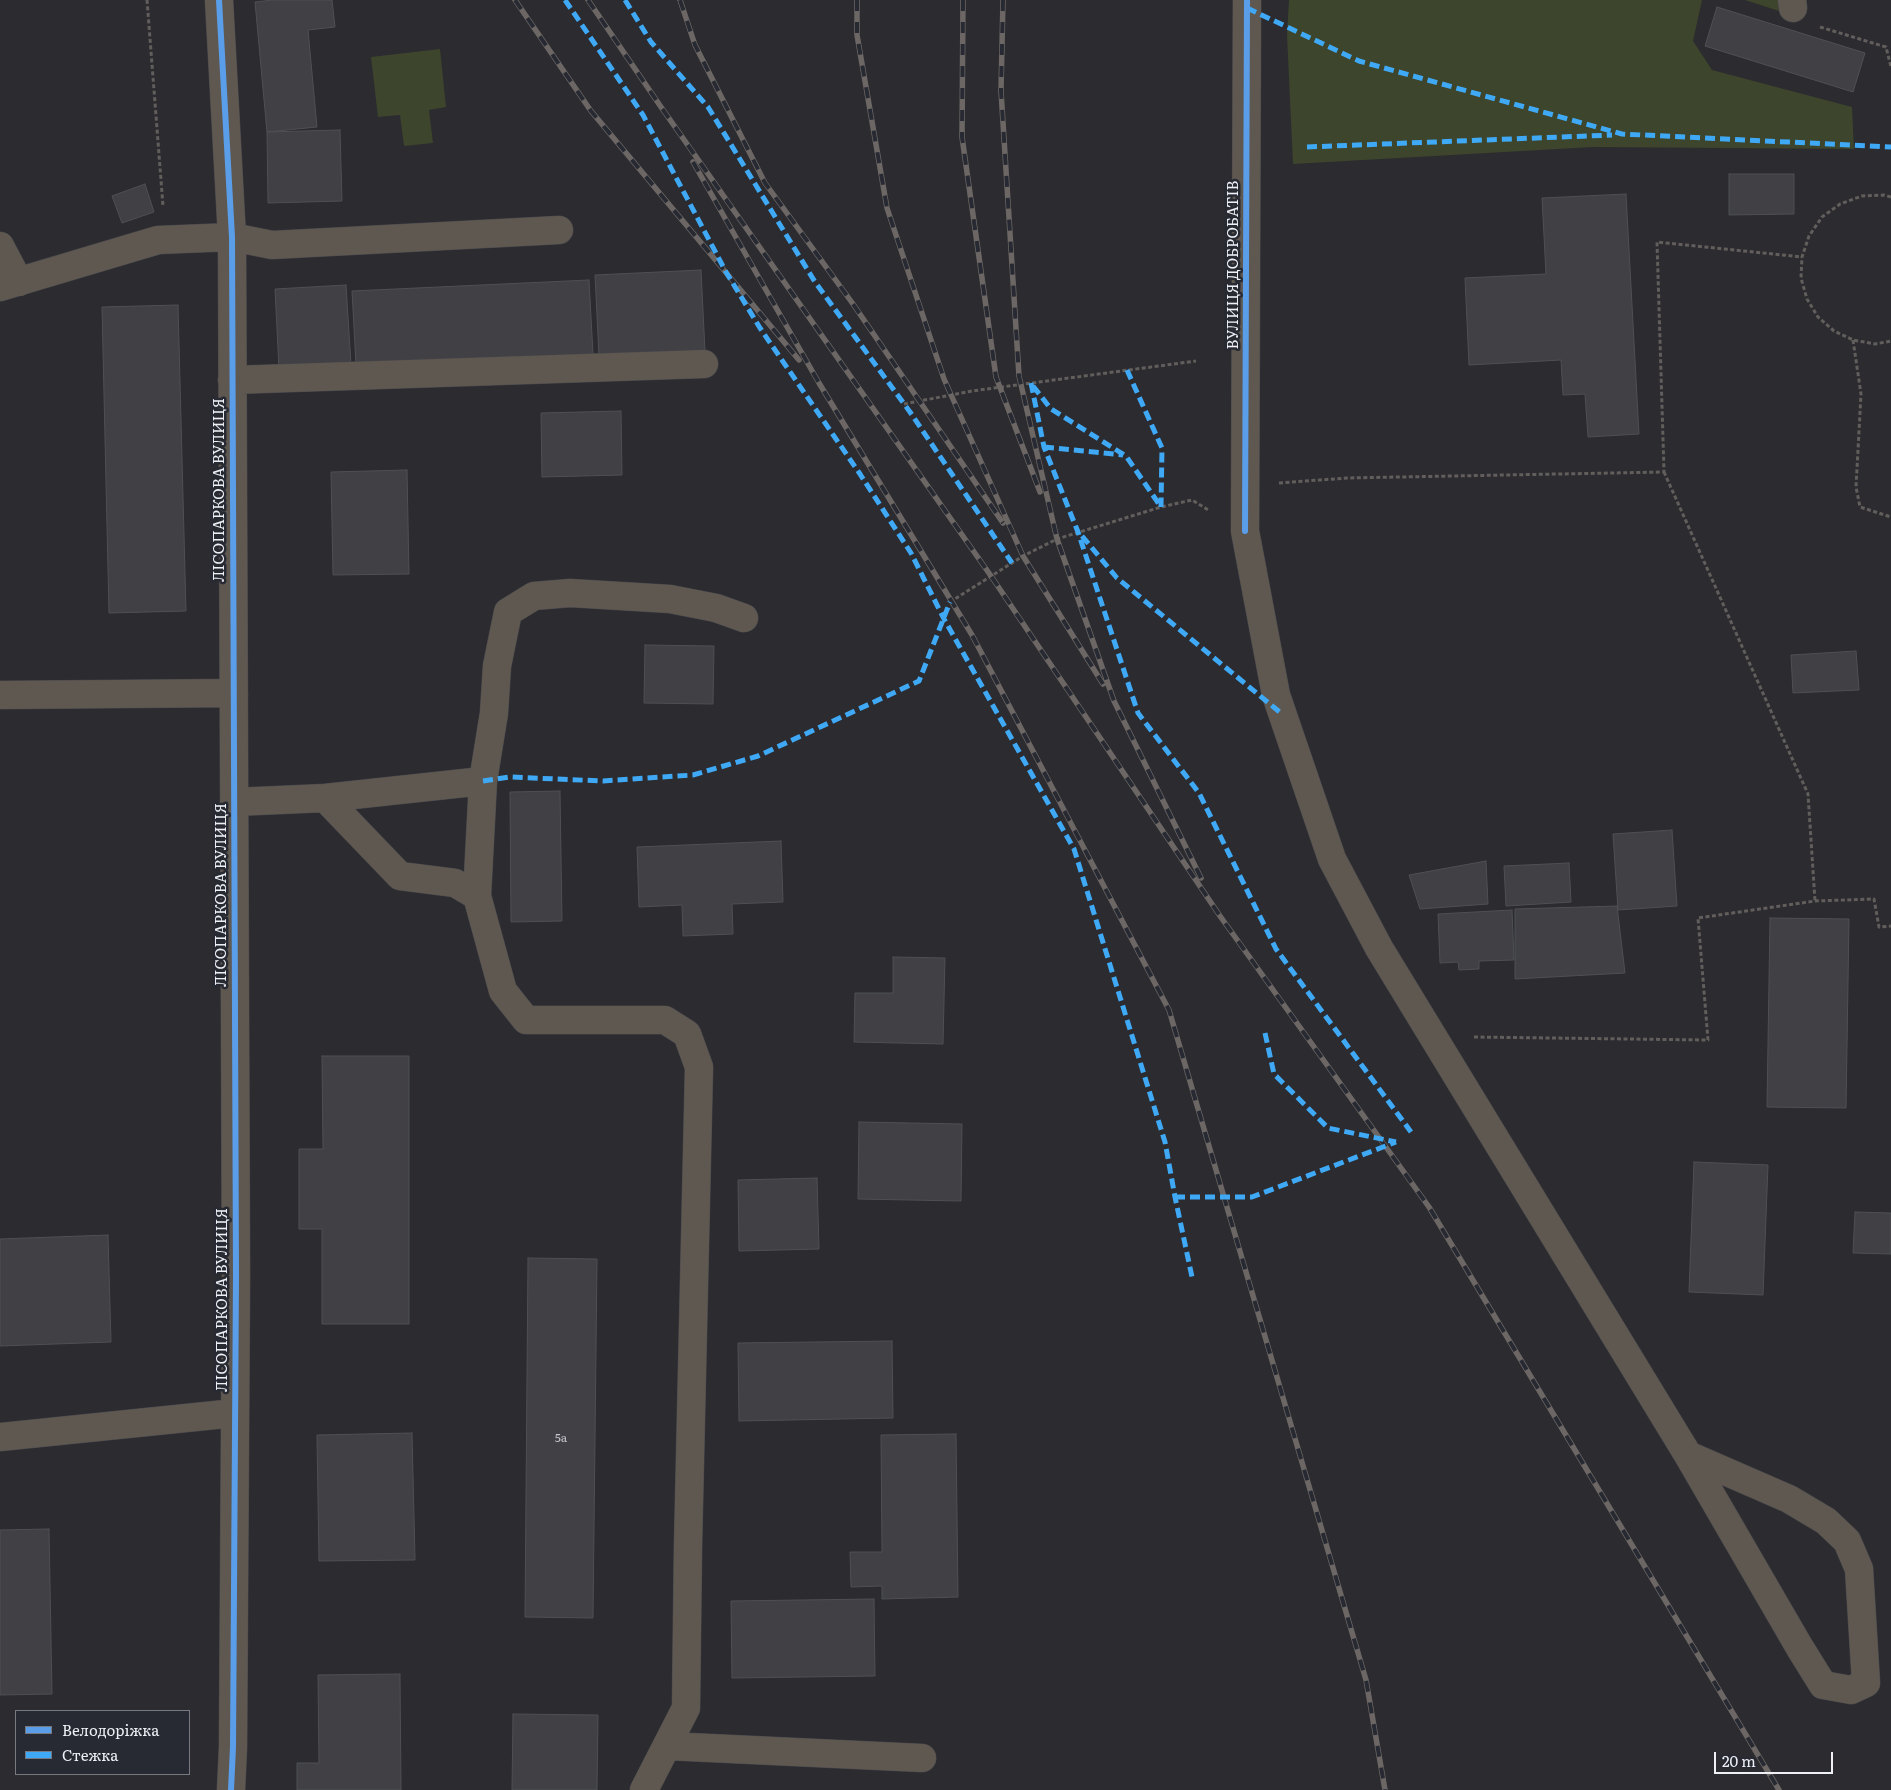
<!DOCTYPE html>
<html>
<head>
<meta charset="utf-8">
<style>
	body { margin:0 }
	#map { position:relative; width:1891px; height:1790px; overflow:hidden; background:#2b2b30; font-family:Literata,serif }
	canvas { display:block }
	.legend { position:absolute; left:15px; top:1710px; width:175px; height:65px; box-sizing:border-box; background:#282a33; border:1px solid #777981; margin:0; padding:6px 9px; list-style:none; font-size:15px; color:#eef0f6 }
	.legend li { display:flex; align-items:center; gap:10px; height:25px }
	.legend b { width:25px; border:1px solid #777981 }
	.scale { position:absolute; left:1714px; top:1752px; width:119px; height:22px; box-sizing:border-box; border:2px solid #eef0f6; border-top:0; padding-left:6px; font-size:15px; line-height:18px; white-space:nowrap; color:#eef0f6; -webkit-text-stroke:4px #282a33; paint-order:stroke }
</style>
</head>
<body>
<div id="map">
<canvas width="1891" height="1790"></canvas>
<ul class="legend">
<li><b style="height:6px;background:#5a9eea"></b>Велодоріжка</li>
<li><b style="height:6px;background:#3fa9f5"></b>Стежка</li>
</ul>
<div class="scale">20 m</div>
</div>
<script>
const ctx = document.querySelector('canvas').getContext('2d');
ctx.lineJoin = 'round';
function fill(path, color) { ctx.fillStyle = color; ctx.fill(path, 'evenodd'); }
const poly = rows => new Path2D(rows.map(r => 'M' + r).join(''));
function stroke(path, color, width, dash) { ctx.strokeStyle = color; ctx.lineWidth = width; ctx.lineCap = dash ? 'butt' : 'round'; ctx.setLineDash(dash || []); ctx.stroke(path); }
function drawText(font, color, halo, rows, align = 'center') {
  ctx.font = font + ' Literata,serif'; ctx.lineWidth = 5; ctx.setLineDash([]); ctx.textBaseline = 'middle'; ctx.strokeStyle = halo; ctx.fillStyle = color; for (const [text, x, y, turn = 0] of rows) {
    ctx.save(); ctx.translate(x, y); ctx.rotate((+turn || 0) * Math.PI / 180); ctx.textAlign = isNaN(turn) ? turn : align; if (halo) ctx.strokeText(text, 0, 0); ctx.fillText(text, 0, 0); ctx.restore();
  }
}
fill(poly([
	[1289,0,1702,0,1693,41,1712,70,1852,107,1854,149,1593,147,1293,164,1287,35],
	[1745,0,1778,0,1779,11],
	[440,49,446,107,429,110,433,143,404,146,400,115,378,117,371,57]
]), '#3d452c');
const building = poly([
	[272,0,332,0,335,27,308,30,317,127,267,132,255,2,272,0],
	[1717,7,1865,53,1853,92,1705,46,1717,7],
	[340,130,342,201,268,203,267,132,340,130],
	[1729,174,1794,174,1794,214,1729,215,1729,174],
	[145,184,154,212,122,223,112,196,145,184],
	[1626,194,1639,434,1588,437,1585,394,1563,395,1561,360,1469,365,1465,278,1546,274,1542,198,1626,194],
	[701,270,705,351,599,356,595,275,701,270],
	[589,280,593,354,356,365,352,291,589,280],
	[346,285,351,365,279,369,275,289,346,285],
	[178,305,186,611,109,613,102,307,178,305],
	[621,411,622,475,542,477,541,413,621,411],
	[407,470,409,574,333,575,331,472,407,470],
	[645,645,714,646,713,704,644,703,645,645],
	[1856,651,1859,690,1793,693,1791,655,1856,651],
	[560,791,562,921,511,922,510,792,560,791],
	[1672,830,1677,906,1618,910,1613,834,1672,830],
	[781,841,783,902,732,904,733,934,683,936,682,905,639,907,637,847,781,841],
	[1486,861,1488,904,1420,909,1409,875,1486,861],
	[1569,863,1571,902,1506,906,1504,866,1569,863],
	[1617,906,1625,973,1515,979,1515,909,1617,906],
	[1512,910,1514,960,1479,961,1479,969,1459,970,1458,962,1440,963,1438,914,1512,910],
	[1770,918,1849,919,1846,1108,1767,1107,1770,918],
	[893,957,945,958,943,1044,854,1042,855,993,893,993,893,957],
	[322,1056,409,1056,409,1324,322,1324,322,1229,299,1229,299,1149,323,1149,322,1056],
	[859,1122,962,1124,961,1201,858,1199,859,1122],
	[1694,1162,1768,1165,1763,1295,1689,1292,1694,1162],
	[817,1178,819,1249,739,1251,738,1180,817,1178],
	[1855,1212,1891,1213,1891,1254,1853,1253,1855,1212],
	[108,1235,111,1342,0,1346,0,1239,108,1235],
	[528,1258,597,1259,593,1618,525,1617,528,1258],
	[892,1341,893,1418,739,1421,738,1343,892,1341],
	[412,1433,415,1560,319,1561,317,1435,412,1433],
	[956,1434,958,1597,882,1599,882,1586,851,1587,850,1552,882,1552,881,1435,956,1434],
	[49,1529,52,1694,0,1695,0,1530,49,1529],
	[874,1599,875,1676,732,1678,731,1601,874,1599],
	[400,1674,401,1790,297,1790,297,1763,319,1763,318,1675,400,1674],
	[513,1714,598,1715,597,1790,512,1790,513,1714]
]);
fill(building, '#414145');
stroke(building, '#4f5054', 1);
const minor = poly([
	[219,0,232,237,236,1275,233,1747,231,1790],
	[1247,0,1245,531,1276,695,1332,859,1379,948,1688,1455,1800,1648,1823,1685,1851,1690,1866,1683,1859,1569,1847,1541,1826,1521,1789,1499,1688,1455],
	[1792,0,1793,8],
	[0,246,19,282],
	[0,287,158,240,232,237,272,245,559,230],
	[232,380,704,364],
	[0,695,234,693],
	[325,798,483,781],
	[234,802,325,798,400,876,455,883,477,896,503,991,526,1020,665,1020,687,1034,699,1067,688,1546,686,1708,644,1790],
	[477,896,483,781,494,713,497,666,508,612,534,596,570,593,670,599,716,608,744,618],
	[0,1437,235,1413],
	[667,1746,922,1758]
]);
stroke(minor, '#47474b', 29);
stroke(poly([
	[147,0,163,206],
	[1820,27,1886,47,1891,67],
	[1891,197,1884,195,1862,196,1840,204,1822,217,1809,236,1802,257,1801,278,1807,299,1818,317,1834,331,1853,340,1875,344,1891,341],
	[1853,340,1861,394,1856,487,1860,507,1891,517],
	[904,404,972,391,1196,361],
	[1664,472,1808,794,1815,901],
	[1279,483,1347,478,1664,472,1657,242,1802,257],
	[950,602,1023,556,1057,539,1161,507,1192,500,1210,511],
	[1474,1037,1708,1040,1698,918,1815,901,1874,899,1879,927,1891,926]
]), '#625e5b', 3, [4, 2.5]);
stroke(minor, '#5f5851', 28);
const rail = poly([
	[515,0,591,111,799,360],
	[588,0,661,107,991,576,1220,916,1429,1207,1779,1790],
	[680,0,695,45,765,183,853,304,1003,523],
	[857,0,857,35,887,208,944,379,1023,556,1103,684],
	[963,0,962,137,996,377,1040,492],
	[1003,0,1001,91,1019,376,1057,539,1114,701,1201,878],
	[693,162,819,383,972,635,1169,1010,1366,1680,1385,1790]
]);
stroke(rail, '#6c6764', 5.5);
stroke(rail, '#282a33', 4, [11]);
stroke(poly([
	[565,0,643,115,726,272,760,328,860,474,911,553,944,619,1074,849,1165,1142,1175,1197,1192,1277],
	[625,0,651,42,708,107,815,282,910,412,1012,563],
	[1247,8,1359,61,1622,134,1891,147],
	[1307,147,1612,135],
	[1127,370,1162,448,1161,507],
	[1031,383,1044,447,1078,532,1138,713,1199,793,1276,949,1411,1132],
	[1033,386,1051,409,1126,456,1161,507],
	[1044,447,1123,455],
	[1082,536,1117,578,1282,714],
	[483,781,510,777,603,781,693,775,758,756,919,681,950,602],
	[1265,1033,1274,1074,1328,1128,1396,1142],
	[1175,1197,1252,1197,1396,1142]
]), '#3fa9f5', 5, [10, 5]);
stroke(poly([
	[219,0,232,237,236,1275,233,1747,231,1790],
	[1245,531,1247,0]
]), '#5a9eea', 6);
drawText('12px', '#c3c4ca', null, [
	["5а",561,1438]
]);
drawText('15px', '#eef0f6', '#282a33', [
	["ВУЛИЦЯ ДОБРОБАТІВ",1234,265,-90],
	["ЛІСОПАРКОВА ВУЛИЦЯ",220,490,-90],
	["ЛІСОПАРКОВА ВУЛИЦЯ",222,895,-90],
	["ЛІСОПАРКОВА ВУЛИЦЯ",223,1300,-90]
]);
</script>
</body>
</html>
